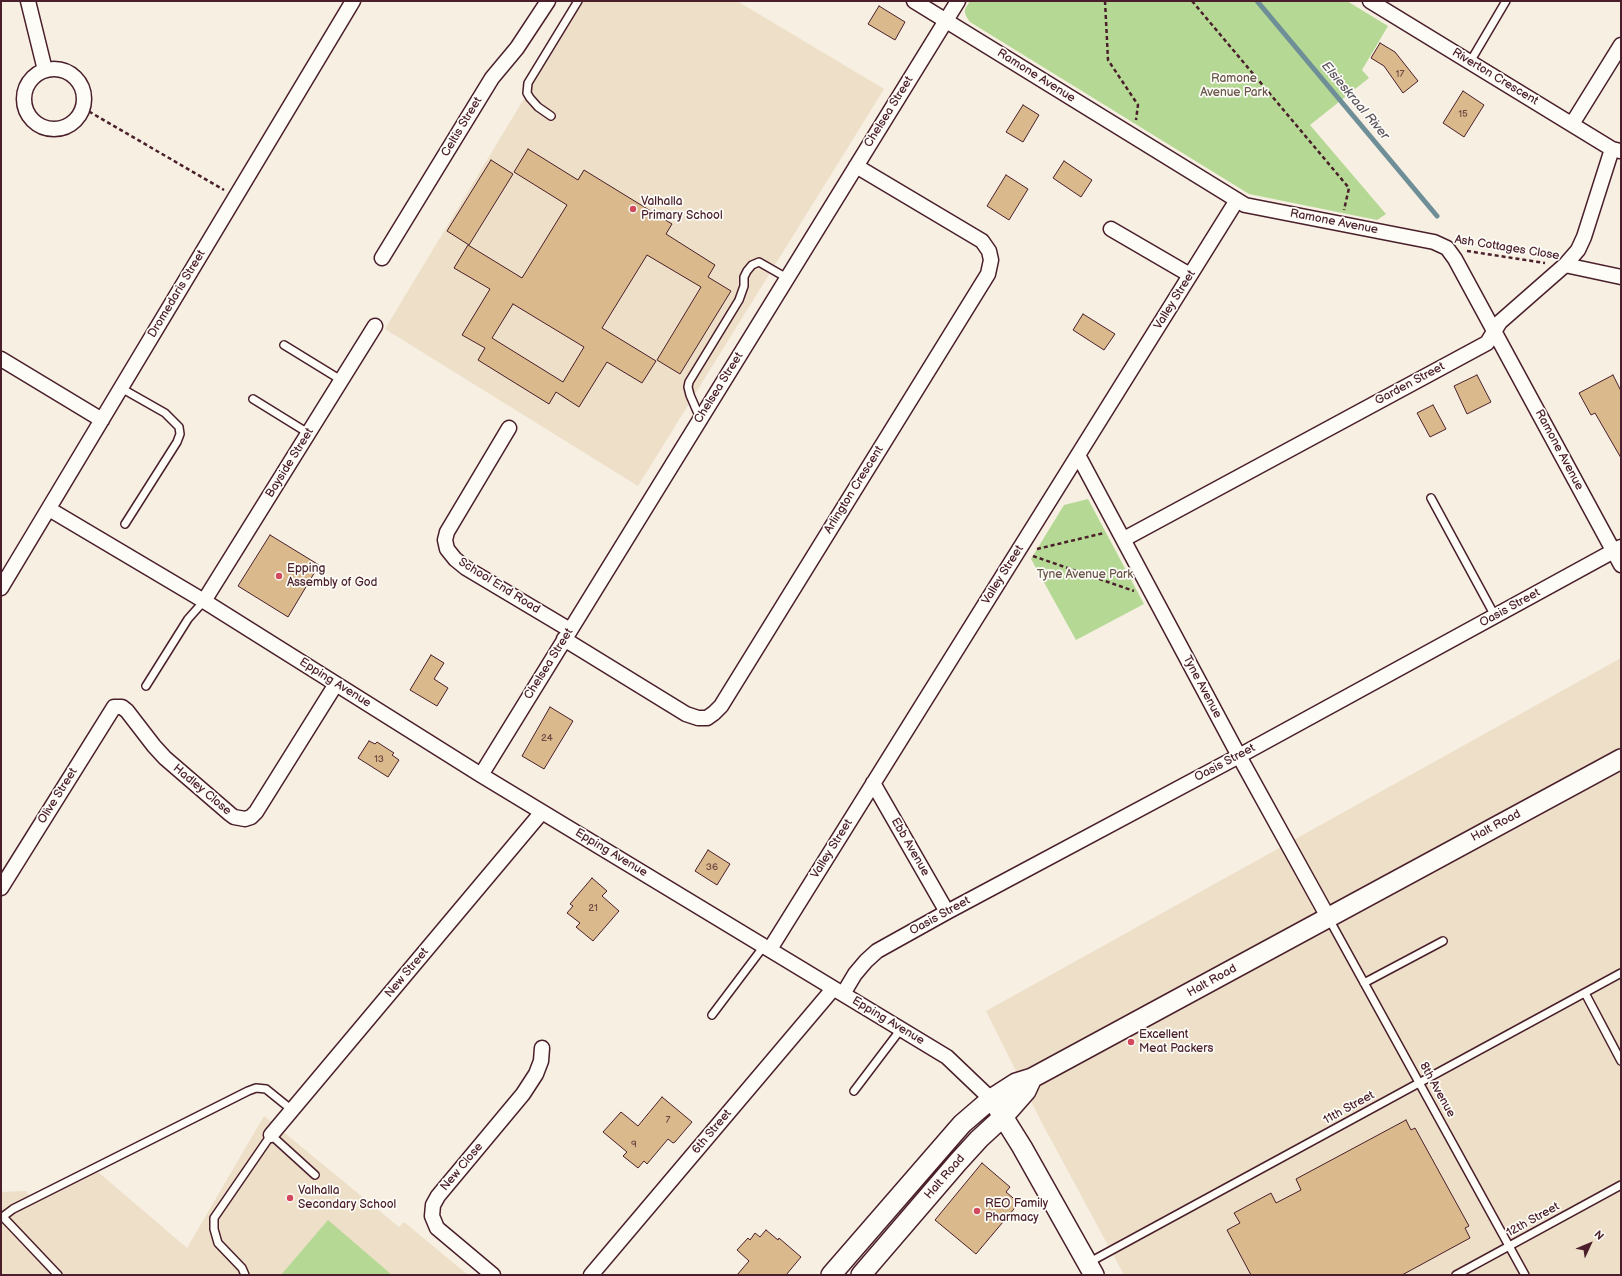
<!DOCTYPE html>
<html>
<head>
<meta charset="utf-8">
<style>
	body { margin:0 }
	#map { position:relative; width:1622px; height:1276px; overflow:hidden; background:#f6efe2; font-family:"Balsamiq Sans",sans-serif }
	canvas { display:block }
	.frame { position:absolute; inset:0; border:2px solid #4a1f2b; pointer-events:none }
	.north { position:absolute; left:1570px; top:1224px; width:40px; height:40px; -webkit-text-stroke:3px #fdfcf7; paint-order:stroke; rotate:46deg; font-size:11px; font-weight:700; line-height:16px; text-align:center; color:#4a1f2b }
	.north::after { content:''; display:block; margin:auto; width:14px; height:18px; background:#4a1f2b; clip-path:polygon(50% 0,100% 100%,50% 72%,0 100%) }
</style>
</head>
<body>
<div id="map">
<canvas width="1622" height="1276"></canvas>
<div class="frame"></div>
<div class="north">N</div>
</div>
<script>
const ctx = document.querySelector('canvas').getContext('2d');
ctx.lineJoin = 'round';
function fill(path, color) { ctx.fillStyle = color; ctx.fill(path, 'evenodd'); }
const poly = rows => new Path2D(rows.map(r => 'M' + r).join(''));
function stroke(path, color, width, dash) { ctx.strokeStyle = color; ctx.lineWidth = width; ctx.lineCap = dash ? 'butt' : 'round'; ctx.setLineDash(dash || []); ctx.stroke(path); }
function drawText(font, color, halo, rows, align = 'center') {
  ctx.font = font + ' "Balsamiq Sans",sans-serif'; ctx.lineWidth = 3.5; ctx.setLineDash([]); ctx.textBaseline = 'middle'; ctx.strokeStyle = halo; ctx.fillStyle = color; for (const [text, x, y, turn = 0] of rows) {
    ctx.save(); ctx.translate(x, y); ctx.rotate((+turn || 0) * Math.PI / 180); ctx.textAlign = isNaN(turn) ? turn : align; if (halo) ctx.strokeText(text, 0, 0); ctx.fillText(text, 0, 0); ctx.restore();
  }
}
fill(poly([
	[583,1,737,1,884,89,638,486,385,329],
	[1621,658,1621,1275,1124,1275,1042,1123,986,1011],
	[264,1116,399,1227,404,1222,468,1275,1,1275,1,1192,26,1191,34,1204,98,1172,187,1248]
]), '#eedfc8');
fill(poly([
	[970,1,1347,1,1388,26,1362,70,1369,78,1310,125,1386,214,1377,220,1249,194,970,22,967,18,965,13,965,9],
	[1088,499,1144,604,1076,640,1031,559,1064,505],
	[328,1220,392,1275,281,1275]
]), '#b5d994');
stroke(poly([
	[1257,1,1437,216]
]), '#6f8f98', 5);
const building = poly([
	[879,6,905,22,895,40,868,24,879,6],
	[1380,43,1395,52,1418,81,1403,93,1384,66,1371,58,1380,43],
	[1463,91,1484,105,1464,137,1443,123,1463,91],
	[1023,105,1039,115,1023,142,1006,132,1023,105],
	[528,149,578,180,584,170,672,224,666,234,715,265,708,277,731,291,680,374,657,360,701,287,647,255,602,328,656,361,642,383,607,362,579,407,556,392,549,404,478,360,485,348,462,335,490,289,454,268,468,245,522,278,567,205,514,172,528,149],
	[513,304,584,347,563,382,492,338,513,304],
	[491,160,513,174,469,245,447,231,491,160],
	[1064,161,1092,180,1081,197,1053,178,1064,161],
	[1006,175,1028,189,1009,220,987,206,1006,175],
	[1083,314,1115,334,1104,350,1073,330,1083,314],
	[1477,375,1491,402,1467,414,1454,386,1477,375],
	[1613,375,1621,391,1621,458,1595,413,1591,415,1579,393,1613,375],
	[1433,405,1446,429,1430,437,1417,413,1433,405],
	[270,535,319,565,288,617,238,586,270,535],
	[431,655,444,663,434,679,448,688,437,706,410,690,431,655],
	[550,707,573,721,544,769,522,756,550,707],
	[369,741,375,744,377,742,394,753,392,755,399,760,388,777,358,758,369,741],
	[708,850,730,864,717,885,695,871,708,850],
	[592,878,607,891,602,896,619,911,593,941,576,927,580,923,567,913,573,906,570,904,592,878],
	[662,1097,692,1122,675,1142,673,1143,668,1139,647,1164,644,1161,638,1168,623,1156,627,1152,603,1132,621,1112,638,1126,662,1097],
	[1406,1120,1411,1130,1415,1128,1469,1226,1465,1228,1470,1238,1402,1275,1251,1275,1227,1230,1240,1223,1234,1213,1271,1193,1276,1203,1301,1190,1296,1179,1406,1120],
	[982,1163,1010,1187,1006,1192,1019,1203,976,1254,935,1220,982,1163],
	[766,1230,778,1240,779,1238,801,1257,786,1275,737,1275,749,1261,737,1250,748,1238,750,1240,755,1233,760,1237,766,1230]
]);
fill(building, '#daba8d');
stroke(building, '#4a1f2b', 1);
const lane = poly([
	[1470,62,1506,1],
	[551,116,538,107,530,98,527,93,528,83,578,1],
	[284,345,341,380],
	[121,388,165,413,179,427,180,434,177,442,125,524],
	[253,399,308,433],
	[700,418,690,395,688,387,689,382,739,300,744,286,744,277,747,271,752,265,759,262,787,278],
	[1431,498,1495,616],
	[146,686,188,619,204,601],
	[1329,919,1525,1275],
	[1364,983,1443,941],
	[1585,993,1621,1061],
	[712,1015,764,946],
	[854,1091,901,1029],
	[3,1217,58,1275],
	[1,1218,13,1209,248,1091,256,1088,266,1089,292,1110],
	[1088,1263,1621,973],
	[245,1275,242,1268,218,1243,214,1229,214,1218,271,1135,315,1175],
	[1456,1275,1621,1185]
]);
const street = poly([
	[28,1,45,70],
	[914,1,1245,205,1434,242,1447,248,1455,259,1621,565],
	[1370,1,1612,149,1620,151],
	'24 99a30 30 0 1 1 60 0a30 30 0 1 1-60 0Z',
	[1572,124,1621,45],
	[1111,229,1190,275],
	[382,258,492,78,517,48,548,1],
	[1565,265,1621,277],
	[1,359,102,420],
	[509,428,447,532,445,540,447,549,455,559,466,568,570,630],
	[1078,455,1239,756,1328,917],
	[49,509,204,601,481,775,947,1057,991,1099],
	[1124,539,1487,343,1500,322,1565,265,1578,250,1584,237,1612,149],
	[1,588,353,1],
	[204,601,375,326],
	[564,639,686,714,698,718,707,718,714,713,721,706,988,274,991,260,989,251,982,241,856,166],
	[481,775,958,1],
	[873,783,947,912],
	[1,888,114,707,122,707,127,711,154,746,165,758,230,814,234,817,245,819,251,817,256,812,336,684],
	[770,949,1237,200],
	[843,994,855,974,866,961,877,951,947,912,1239,756,1621,547],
	[271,1135,542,812],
	[493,1275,437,1228,432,1216,433,1205,438,1196,523,1094,536,1074,541,1061,542,1048],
	[591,1275,833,989]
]);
const secondary = poly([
	[997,1107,1022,1147,1094,1275],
	[831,1275,962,1124,991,1099,1016,1083,1032,1078,1621,759],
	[861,1275,958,1162,979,1139,1004,1116,1026,1091,1032,1078]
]);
stroke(lane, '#4a1f2b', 10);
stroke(street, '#4a1f2b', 17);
stroke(secondary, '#4a1f2b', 22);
stroke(poly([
	[1105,1,1108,60,1138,105,1136,120],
	[1192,1,1349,188,1344,210],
	[83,108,224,190],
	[1467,251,1545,263],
	[1037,549,1104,533],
	[1033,556,1134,591]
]), '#4a1f2b', 2.5, [4, 3]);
stroke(lane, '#fdfcf7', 7);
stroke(street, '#fdfcf7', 14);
stroke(secondary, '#fdfcf7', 19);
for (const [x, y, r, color] of [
	[633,209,4,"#d1495b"],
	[279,576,4,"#d1495b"],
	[1131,1042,4,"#d1495b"],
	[290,1198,4,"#d1495b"],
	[977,1211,4,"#d1495b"]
]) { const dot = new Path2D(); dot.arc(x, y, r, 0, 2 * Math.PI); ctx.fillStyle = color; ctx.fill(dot); stroke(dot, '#fdfcf7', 1.5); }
drawText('10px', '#6e4644', null, [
	["17",1400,74],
	["15",1463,114],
	["24",547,738],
	["13",379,759],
	["36",712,867],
	["21",593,908],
	["7",668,1120],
	["9",634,1144]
]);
drawText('12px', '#4a1f2b', '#fdfcf7', [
	["Ramone Avenue",1036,76,32],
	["Riverton Crescent",1495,77,31],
	["Chelsea Street",889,112,-58],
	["Celtis Street",462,127,-59],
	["Ramone Avenue",1334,222,11],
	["Ash Cottages Close",1507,248,9],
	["Dromedaris Street",177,294,-59],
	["Valley Street",1175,300,-58],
	["Garden Street",1410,384,-28],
	["Chelsea Street",719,388,-58],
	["Ramone Avenue",1559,450,62],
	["Bayside Street",290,463,-58],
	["Arlington Crescent",854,490,-58],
	["Valley Street",1003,575,-58],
	["School End Road",499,586,32],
	["Oasis Street",1510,608,-29],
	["Chelsea Street",549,664,-58],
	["Epping Avenue",335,683,32],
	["Tyne Avenue",1202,687,62],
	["Oasis Street",1225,763,-28],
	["Hadley Close",202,790,40],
	["Olive Street",58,796,-58],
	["Halt Road",1496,826,-28],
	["Ebb Avenue",910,847,60],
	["Valley Street",832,849,-58],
	["Epping Avenue",611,853,31],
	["Oasis Street",940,916,-29],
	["New Street",407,973,-50],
	["Halt Road",1212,981,-29],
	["Epping Avenue",888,1021,31],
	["8th Avenue",1437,1090,61],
	["11th Street",1349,1108,-29],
	["6th Street",712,1132,-50],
	["New Close",462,1167,-50],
	["Halt Road",945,1177,-49],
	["12th Street",1533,1220,-29]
]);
drawText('12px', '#6a574a', '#fdfcf7', [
	["Ramone",1234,79],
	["Avenue Park",1234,93],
	["Tyne Avenue Park",1085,575]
]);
drawText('12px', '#4a1f2b', '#fdfcf7', [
	["Valhalla",641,202],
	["Primary School",641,216],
	["Epping",287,569],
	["Assembly of God",287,583],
	["Excellent",1139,1035],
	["Meat Packers",1139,1049],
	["Valhalla",298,1191],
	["Secondary School",298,1205],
	["REO Family",985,1204],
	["Pharmacy",985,1218]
], 'left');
drawText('italic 13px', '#5d5761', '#fdfcf7', [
	["Elsieskraal River",1355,101,50]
]);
</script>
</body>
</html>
